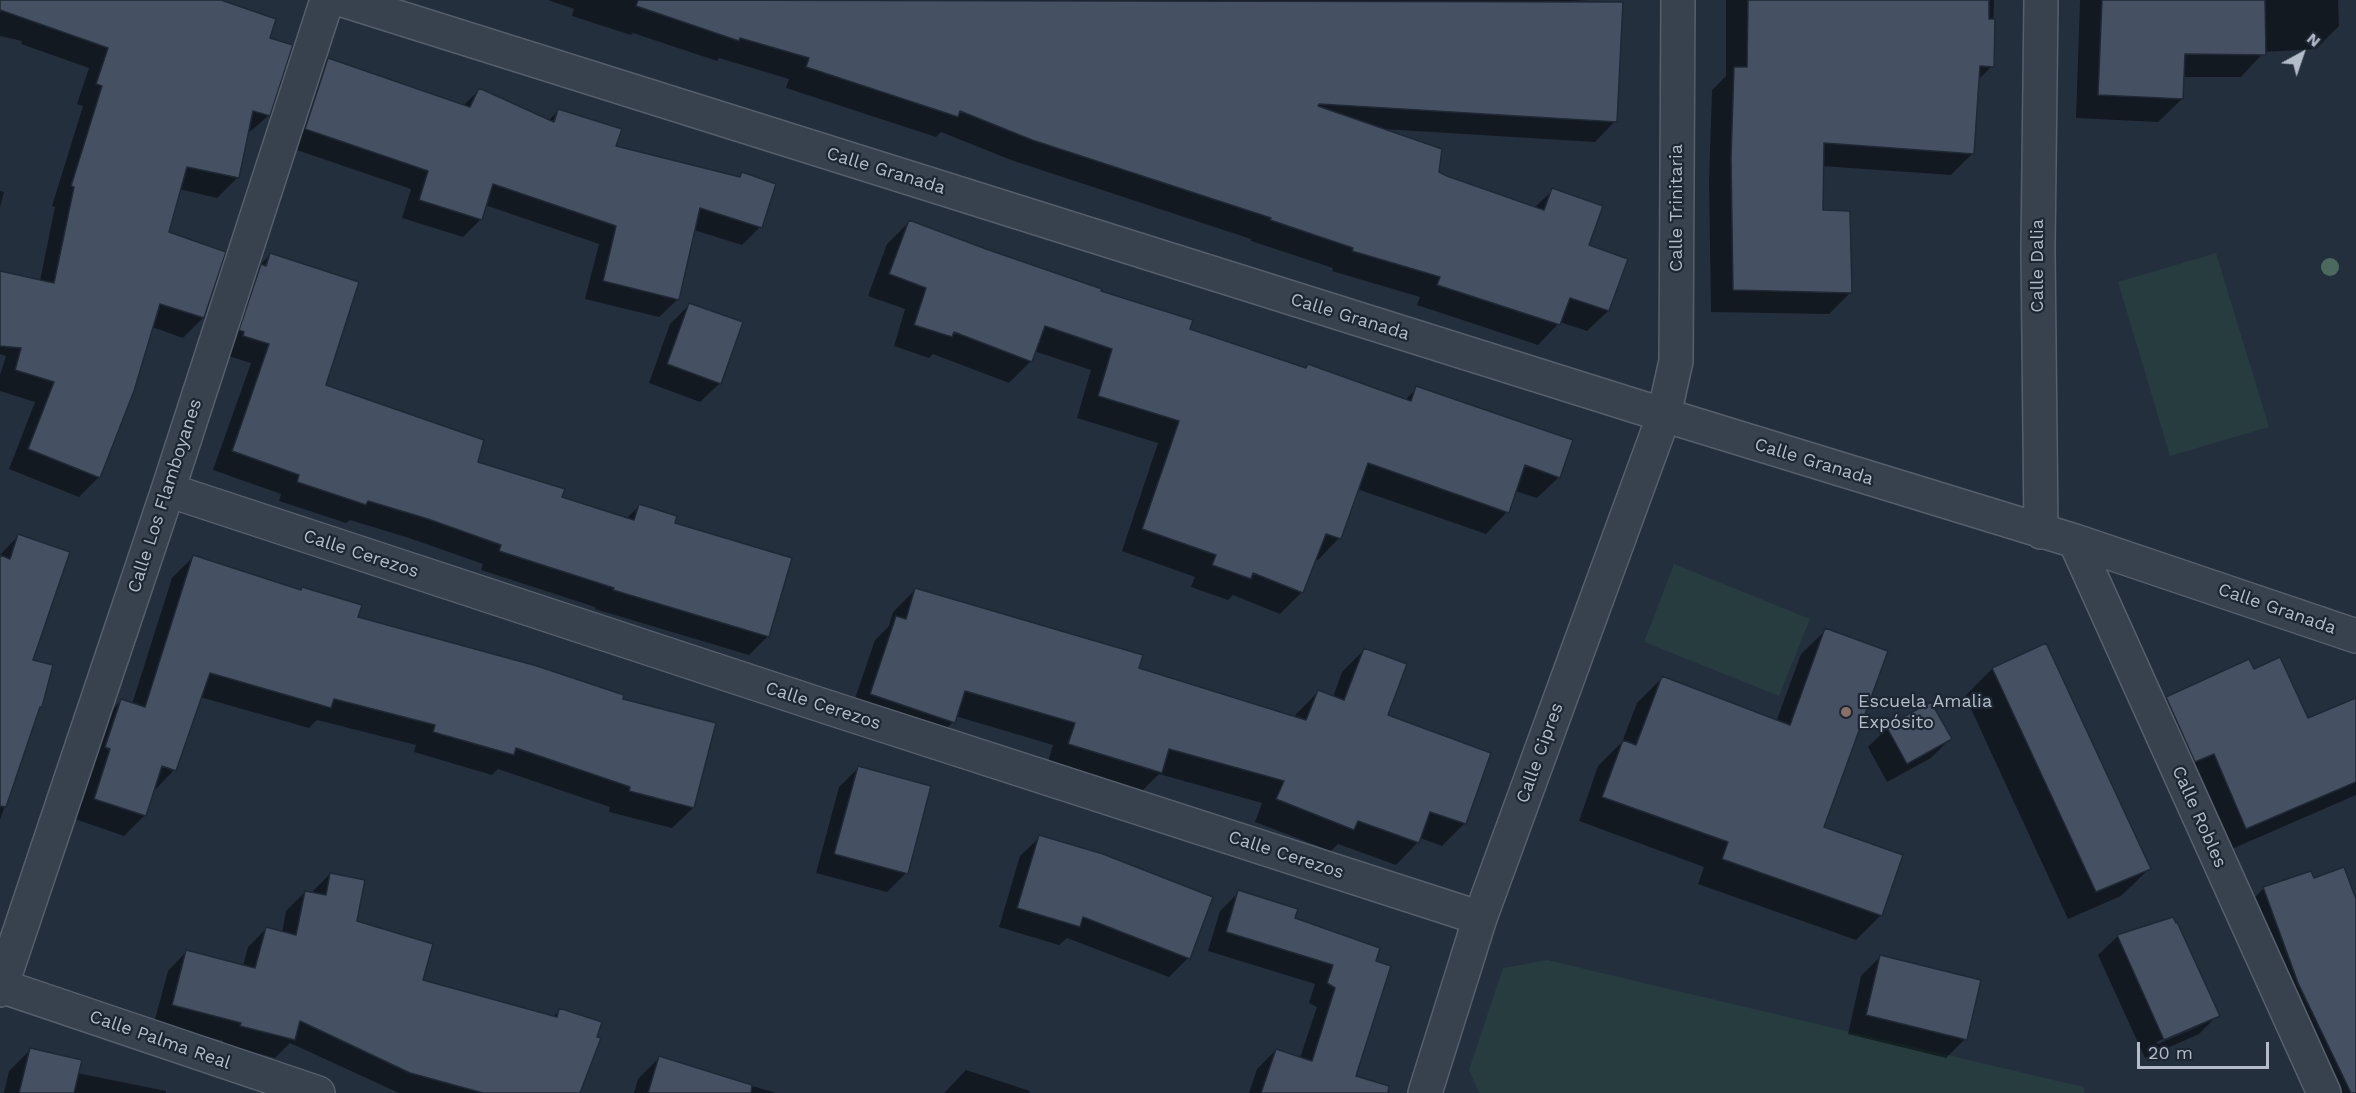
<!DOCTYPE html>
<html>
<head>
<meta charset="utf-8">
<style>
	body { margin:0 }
	#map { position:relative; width:2356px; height:1093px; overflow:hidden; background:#242f3e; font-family:"Work Sans",sans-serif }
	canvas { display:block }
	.north { position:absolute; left:2272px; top:24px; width:60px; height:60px; -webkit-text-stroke:4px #1d2633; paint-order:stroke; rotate:40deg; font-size:16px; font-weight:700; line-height:24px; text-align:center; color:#b4bcc9 }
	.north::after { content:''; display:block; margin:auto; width:21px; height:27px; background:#b4bcc9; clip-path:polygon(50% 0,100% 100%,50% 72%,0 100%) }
	.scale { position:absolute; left:2137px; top:1042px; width:132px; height:27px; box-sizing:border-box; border:3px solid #b4bcc9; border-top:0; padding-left:8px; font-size:18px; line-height:21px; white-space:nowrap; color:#b4bcc9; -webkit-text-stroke:4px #1d2633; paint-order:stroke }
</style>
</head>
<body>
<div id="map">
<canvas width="2356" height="1093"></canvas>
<div class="north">N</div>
<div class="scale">20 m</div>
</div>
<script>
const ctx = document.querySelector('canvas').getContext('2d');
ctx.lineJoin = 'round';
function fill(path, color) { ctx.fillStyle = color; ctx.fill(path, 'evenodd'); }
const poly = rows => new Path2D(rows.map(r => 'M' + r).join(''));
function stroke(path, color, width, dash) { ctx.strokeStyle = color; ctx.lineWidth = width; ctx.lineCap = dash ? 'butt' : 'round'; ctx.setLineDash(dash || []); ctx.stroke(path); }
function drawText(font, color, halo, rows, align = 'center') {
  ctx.font = font + ' "Work Sans",sans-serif'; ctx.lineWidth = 4.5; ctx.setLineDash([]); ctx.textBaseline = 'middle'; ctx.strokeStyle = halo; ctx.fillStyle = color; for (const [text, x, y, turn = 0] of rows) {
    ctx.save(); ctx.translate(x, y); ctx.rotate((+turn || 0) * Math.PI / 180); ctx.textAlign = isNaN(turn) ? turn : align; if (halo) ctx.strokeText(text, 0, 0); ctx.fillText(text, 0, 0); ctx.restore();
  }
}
fill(poly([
	[2216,253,2269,427,2170,456,2118,282],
	[1674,564,1810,619,1779,696,1644,642],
	[1547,960,2083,1087,2085,1093,1479,1093,1469,1070,1503,968]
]), '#263c3f');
fill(poly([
	[3,0,217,0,268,38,291,46,268,116,246,135,237,178,217,198,179,189,167,233,224,253,203,318,183,338,152,327,99,477,79,497,9,469,35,402,0,391,0,375,6,356,0,354,0,273,40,281,55,207,52,206,83,106,77,104,89,68,21,44,22,41,0,36,0,13],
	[548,0,1572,0,1622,3,1615,121,1595,142,1382,129,1438,173,1534,208,1553,190,1587,246,1626,260,1608,311,1587,331,1560,322,1538,345,1417,305,1420,297,1332,271,1333,268,1251,241,1251,239,1011,160,941,132,936,137,786,88,789,79,719,58,717,61,633,33,631,35,572,16,574,9],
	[1726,0,1994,0,1992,66,1977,81,1973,153,1951,175,1822,166,1821,212,1851,292,1829,314,1711,312,1709,181,1712,90,1726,76],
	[2080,0,2338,0,2339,26,2316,49,2264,52,2241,77,2182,77,2182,99,2158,122,2076,118],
	[328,59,463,106,479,90,548,121,559,110,614,147,738,178,742,174,760,227,742,245,694,230,678,299,659,317,585,299,599,244,485,205,481,219,463,237,402,218,411,189,288,147,310,78],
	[0,191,4,192,0,207],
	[909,222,1100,292,1189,330,1304,369,1308,365,1405,400,1417,388,1559,477,1537,498,1515,491,1507,512,1486,534,1357,489,1339,538,1318,560,1315,559,1302,592,1280,614,1233,595,1228,600,1191,587,1195,577,1122,551,1158,443,1077,418,1091,370,1034,351,1031,361,1009,383,933,354,929,358,894,346,905,309,868,296,887,244],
	[270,255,324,386,476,463,560,498,626,519,639,506,673,524,768,636,749,655,595,609,595,607,481,570,483,564,409,538,350,520,346,523,279,501,281,494,213,470,251,363,225,355,251,274],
	[689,305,720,383,700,402,649,383,670,324],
	[18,536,38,709,0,820,0,555],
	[193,557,356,619,621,700,693,808,672,828,609,812,610,807,498,769,492,775,414,752,416,745,317,720,309,728,200,697,174,770,154,791,145,815,124,836,75,819,91,769,101,721,122,700,132,704,172,578],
	[915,590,1137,669,1294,718,1296,714,1318,692,1333,697,1342,672,1364,650,1386,716,1489,754,1464,824,1442,846,1420,838,1418,842,1396,865,1338,844,1331,851,1255,822,1262,803,1159,774,1138,795,1047,766,1053,745,955,716,953,722,931,744,849,716,875,640,889,626,893,612],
	[1826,630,1822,828,1881,915,1856,940,1698,884,1704,867,1579,821,1598,766,1622,742,1637,703,1662,678,1776,722,1801,654],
	[2045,645,2149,869,2121,896,2068,919,1965,696,1992,669],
	[2253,671,2308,719,2356,713,2356,795,2218,855,2186,780,2168,789,2139,725,2167,698],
	[1887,728,1950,739,1931,758,1887,782,1868,747],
	[858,768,906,873,887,892,816,873,839,787],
	[1040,837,1188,958,1169,977,1067,938,1059,945,999,927,1020,856],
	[330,874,356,922,422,981,552,1018,560,1010,578,1093,399,1093,290,1043,275,1058,223,1044,223,1041,154,1023,168,971,186,952,243,966,248,947,267,928,282,933,286,911,305,892,311,893],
	[2314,880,2356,903,2355,1093,2316,1093,2240,912,2264,888],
	[1239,892,1293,919,1378,949,1355,1076,1368,1093,1249,1093,1257,1069,1276,1050,1300,1058,1317,1007,1309,1003,1315,984,1208,951,1220,911],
	[2172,918,2218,1015,2199,1034,2145,1058,2098,955,2118,936],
	[2197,1024,2197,1027,2158,1044,2156,1042],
	[1881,956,1965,1039,1946,1058,1848,1034,1861,976],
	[31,1049,77,1073,166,1091,166,1093,4,1093,9,1071],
	[659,1058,776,1093,634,1093,638,1079],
	[966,1070,1030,1091,1029,1093,944,1093]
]), '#0007');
const building = poly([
	[0,0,221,0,276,19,270,38,293,45,270,116,253,111,239,178,187,167,169,232,226,252,204,318,160,304,134,391,100,478,28,449,54,382,15,370,21,348,0,346,0,271,54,283,74,187,71,186,102,86,96,84,108,48,0,10,0,0],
	[638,0,1623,2,1617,122,1319,104,1318,106,1442,149,1439,172,1447,176,1544,210,1552,188,1603,206,1589,245,1628,259,1609,311,1570,298,1560,325,1437,285,1440,277,1352,251,1353,248,1270,220,1271,218,1032,140,960,111,958,117,806,67,809,58,740,38,739,41,636,6,638,0],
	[1748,0,1989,0,1989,19,1995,19,1994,67,1980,66,1974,154,1824,143,1823,210,1850,211,1852,293,1733,290,1731,158,1734,67,1747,67,1748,0],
	[2102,0,2265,0,2266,55,2185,54,2183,99,2098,95,2102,0],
	[328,58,470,107,479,88,554,122,558,109,622,129,616,146,740,177,742,172,776,184,762,228,700,208,679,300,603,281,616,226,493,184,482,220,419,200,428,171,305,129,328,58],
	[909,220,986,249,1102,289,1101,291,1193,320,1190,329,1306,368,1308,364,1411,401,1416,386,1573,440,1560,478,1525,465,1509,513,1368,463,1341,539,1326,534,1303,593,1253,573,1251,579,1212,565,1216,555,1142,529,1179,421,1098,396,1112,349,1045,326,1032,362,954,332,952,337,914,325,926,288,889,274,909,220],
	[270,253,359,282,326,385,484,440,478,462,565,489,562,497,634,520,639,504,677,516,675,523,792,558,769,637,613,590,614,588,499,551,501,545,428,519,368,501,366,505,297,482,299,475,232,451,269,344,243,336,244,332,239,330,261,264,266,266,270,253],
	[689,303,743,322,721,384,667,364,689,303],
	[18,534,70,552,33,660,53,665,42,707,40,707,6,807,0,806,0,555,10,559,18,534],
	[193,555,301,590,302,587,362,605,358,617,537,666,624,695,623,699,716,723,694,808,629,791,630,787,516,748,514,755,433,732,435,725,334,699,331,708,210,673,176,771,162,766,146,816,94,799,110,749,105,747,121,699,145,707,193,555],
	[915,588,1143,655,1139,668,1306,720,1318,690,1344,700,1364,648,1407,664,1388,715,1491,753,1466,824,1430,812,1419,843,1358,821,1354,830,1276,799,1284,781,1169,749,1162,773,1068,744,1075,723,965,691,955,723,870,694,896,616,906,619,915,588],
	[1825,628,1888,651,1824,827,1903,855,1882,916,1722,859,1728,842,1602,797,1623,740,1636,745,1662,676,1790,725,1825,628],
	[2046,643,2151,869,2096,892,1992,668,2046,643],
	[2280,657,2308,718,2356,698,2356,782,2246,829,2214,754,2195,762,2166,697,2249,659,2254,669,2280,657],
	[1931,702,1952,739,1907,764,1886,726,1931,702],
	[858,766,931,786,908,874,834,854,858,766],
	[1039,835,1103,854,1213,897,1190,959,1083,917,1080,927,1017,908,1039,835],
	[2344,867,2356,899,2356,1093,2351,1093,2298,983,2263,887,2311,871,2314,878,2344,867],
	[330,873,365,880,357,921,433,944,423,980,557,1017,559,1008,602,1022,597,1037,601,1038,580,1093,483,1093,410,1073,300,1021,295,1040,240,1026,241,1023,172,1005,186,950,255,968,266,927,296,935,305,891,326,895,330,873],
	[1238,890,1298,909,1295,918,1380,948,1376,961,1391,966,1356,1076,1389,1086,1388,1093,1261,1093,1276,1049,1312,1061,1335,988,1327,983,1333,965,1226,932,1238,890],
	[2173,917,2176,923,2177,922,2220,1016,2164,1040,2117,935,2173,917],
	[1880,955,1981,980,1967,1040,1866,1015,1880,955],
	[30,1048,82,1060,74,1093,19,1093,30,1048],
	[659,1056,752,1085,751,1093,648,1093,659,1056]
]);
fill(building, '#455162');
stroke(building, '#1f2835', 1.5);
const street = poly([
	[343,0,1664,415,2075,541,2356,636],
	[168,490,824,706,1480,918],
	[2041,532,2038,248,2041,0],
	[2075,541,2324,1093],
	[1,986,318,1093],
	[0,990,168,490,327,0],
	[1425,1093,1480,918,1664,415,1676,361,1678,0]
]);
stroke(street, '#565f6c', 36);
stroke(street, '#38414e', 33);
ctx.fillStyle = '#4b6a5d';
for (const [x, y] of [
	[2330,267]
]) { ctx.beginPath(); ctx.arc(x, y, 9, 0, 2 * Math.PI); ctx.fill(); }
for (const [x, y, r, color] of [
	[1846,712,6,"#8d6e63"]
]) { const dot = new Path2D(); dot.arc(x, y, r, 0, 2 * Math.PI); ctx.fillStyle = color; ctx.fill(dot); stroke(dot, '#1d2633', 2); }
drawText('18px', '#b4bcc9', '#1d2633', [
	["Calle Granada",886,171,17],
	["Calle Trinitaria",1677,208,-90],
	["Calle Dalia",2038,266,-90],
	["Calle Granada",1350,317,17],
	["Calle Granada",1814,462,17],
	["Calle Los Flamboyanes",165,496,-72],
	["Calle Cerezos",361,554,18],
	["Calle Granada",2277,609,19],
	["Calle Cerezos",823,706,18],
	["Calle Cipres",1540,753,-70],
	["Calle Robles",2199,817,66],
	["Calle Cerezos",1286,855,18],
	["Calle Palma Real",160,1040,19]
]);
drawText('18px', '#b4bcc9', '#1d2633', [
	["Escuela Amalia",1858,702],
	["Expósito",1858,723]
], 'left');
</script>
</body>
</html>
